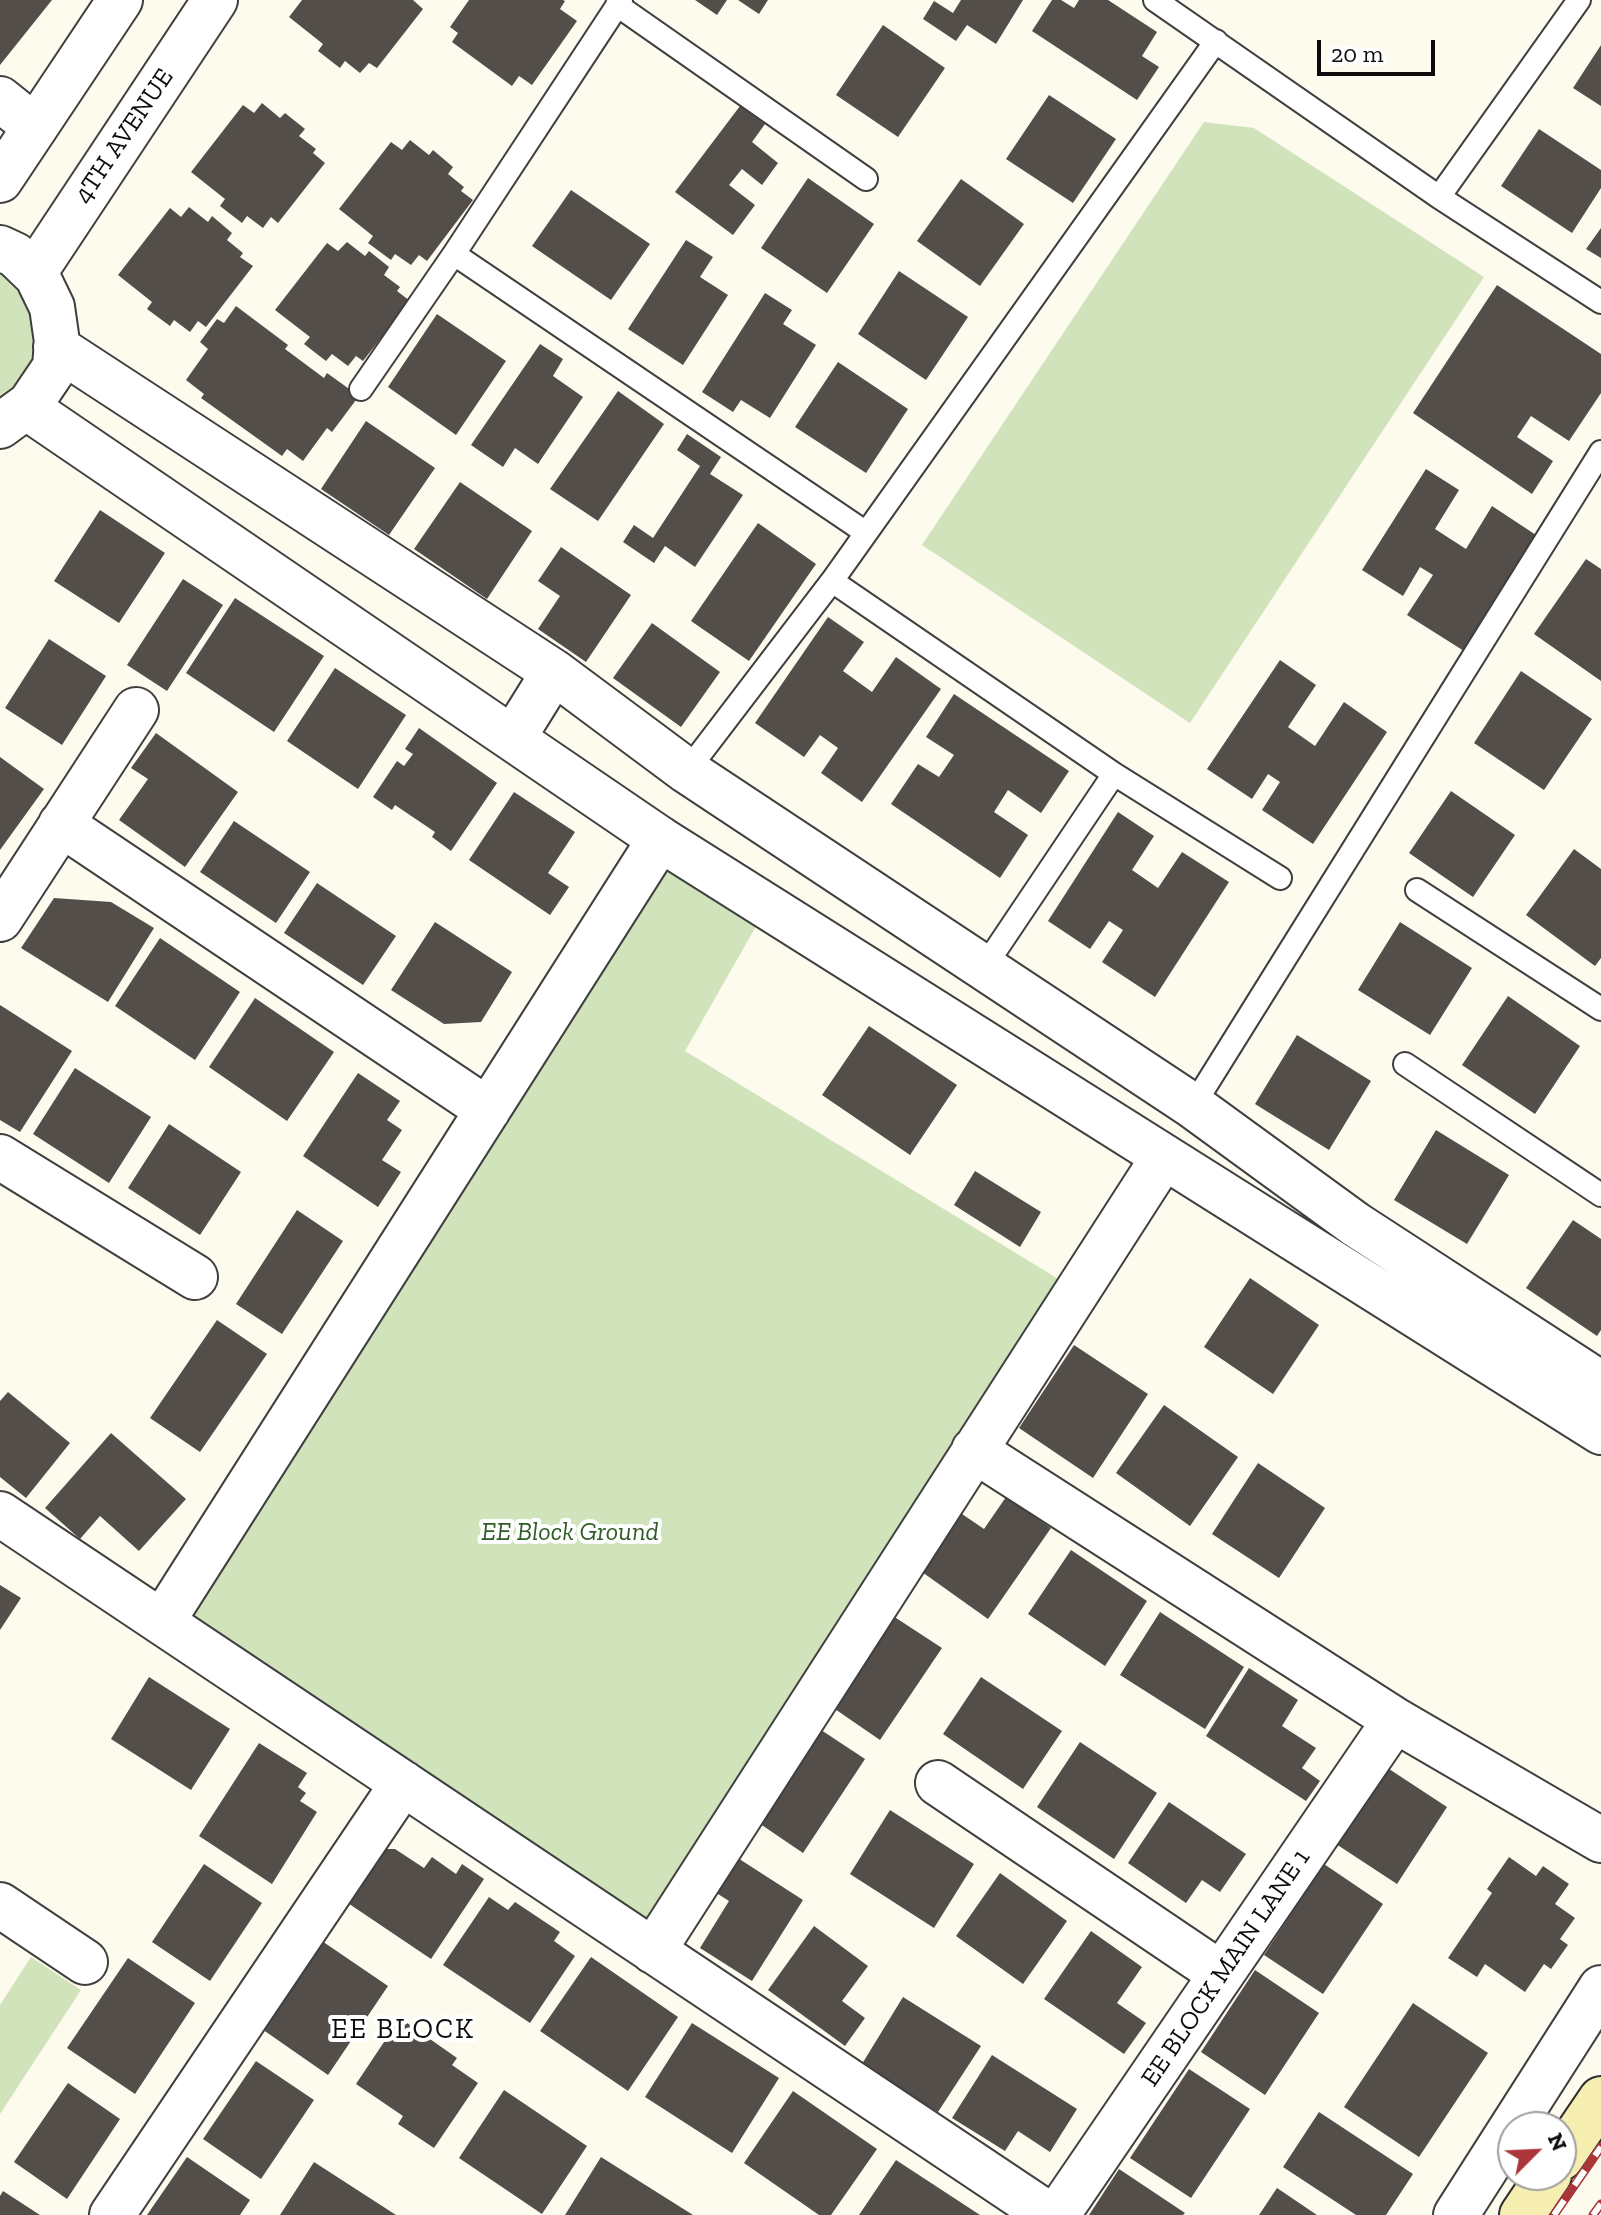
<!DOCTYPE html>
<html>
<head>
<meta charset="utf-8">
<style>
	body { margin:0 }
	#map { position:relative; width:1601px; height:2215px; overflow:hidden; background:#fdfaee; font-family:"Zilla Slab",serif }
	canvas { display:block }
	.north { position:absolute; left:1497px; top:2111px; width:80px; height:80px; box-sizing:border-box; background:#fff; border:2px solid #9e9e9e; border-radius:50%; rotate:66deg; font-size:22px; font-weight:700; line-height:32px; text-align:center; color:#0c0c0c }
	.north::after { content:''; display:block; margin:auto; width:28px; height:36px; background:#ab363a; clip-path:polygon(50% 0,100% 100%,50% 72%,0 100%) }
	.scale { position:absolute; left:1317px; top:40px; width:118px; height:36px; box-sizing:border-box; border:4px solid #0c0c0c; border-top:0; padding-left:10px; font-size:24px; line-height:28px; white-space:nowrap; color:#0c0c0c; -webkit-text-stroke:6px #fff; paint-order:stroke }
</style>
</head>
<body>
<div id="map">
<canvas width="1601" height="2215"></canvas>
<div class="north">N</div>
<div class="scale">20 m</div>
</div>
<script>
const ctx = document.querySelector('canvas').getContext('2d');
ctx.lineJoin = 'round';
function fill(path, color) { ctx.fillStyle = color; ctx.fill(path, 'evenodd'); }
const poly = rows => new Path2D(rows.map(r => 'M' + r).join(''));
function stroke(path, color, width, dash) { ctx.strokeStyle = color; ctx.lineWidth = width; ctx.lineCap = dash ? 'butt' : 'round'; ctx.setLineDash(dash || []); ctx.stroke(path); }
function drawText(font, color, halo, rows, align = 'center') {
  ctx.font = font + ' "Zilla Slab",serif'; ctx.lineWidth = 8; ctx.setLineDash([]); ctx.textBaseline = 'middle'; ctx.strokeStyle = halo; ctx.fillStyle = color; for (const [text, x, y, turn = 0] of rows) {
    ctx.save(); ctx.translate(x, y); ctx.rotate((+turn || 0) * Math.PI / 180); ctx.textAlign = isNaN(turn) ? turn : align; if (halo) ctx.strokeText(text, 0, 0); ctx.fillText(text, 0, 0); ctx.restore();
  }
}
fill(poly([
	[1204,122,1254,128,1484,277,1190,723,922,545],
	[0,274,12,281,30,307,36,332,33,359,22,383,0,402],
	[664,860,759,921,685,1051,1065,1283,652,1931,181,1614],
	[31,1957,81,1990,0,2114,0,2005]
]), '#d0e3bb');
fill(poly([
	[0,0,52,0,0,65],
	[302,0,413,0,423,9,377,68,369,63,360,73,345,61,340,68,318,51,323,44,289,17],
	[469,0,563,0,565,1,560,9,577,21,532,85,519,76,512,86,452,42,458,33,450,27],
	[695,0,727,0,717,15],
	[738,0,768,0,759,14],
	[961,0,1023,0,996,44,967,25,956,41,923,19,934,1,953,13],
	[1052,0,1061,0,1074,8,1079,0,1108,0,1157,32,1142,56,1159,67,1137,100,1032,31],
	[883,25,945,68,898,137,836,95],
	[1601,45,1601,106,1573,88],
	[1049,95,1116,139,1073,203,1006,159],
	[262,103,280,118,285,113,305,129,299,136,316,149,313,153,325,163,278,223,271,217,263,228,247,216,242,223,220,206,225,199,191,172,243,105,254,113],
	[740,106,765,124,752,142,778,163,762,185,742,169,729,185,755,205,733,235,675,192],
	[1539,129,1601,170,1601,188,1572,233,1501,186],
	[410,140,429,155,433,150,453,167,448,174,464,187,461,191,473,200,427,261,419,255,411,265,395,254,391,260,368,243,373,236,339,209,391,142,402,150],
	[808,178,874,224,827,293,761,248],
	[961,179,1024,224,980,286,917,241],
	[571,190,650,244,611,300,532,246],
	[189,207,208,222,212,216,232,233,227,240,243,253,240,257,253,266,206,327,198,321,190,332,174,320,170,326,147,309,152,302,118,275,170,208,181,217],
	[1601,228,1601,258,1586,249],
	[686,240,713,257,700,277,728,295,683,365,628,329],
	[347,242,365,256,369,251,389,267,384,275,400,287,397,291,410,301,363,361,356,356,348,366,332,354,326,361,304,344,310,337,275,310,327,243,338,251],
	[899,271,968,317,926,380,858,334],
	[1497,285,1601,354,1601,393,1569,441,1531,416,1517,437,1553,461,1532,494,1413,413],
	[765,293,792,310,783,324,816,345,770,418,741,400,733,412,702,392],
	[236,306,288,345,285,349,324,378,327,373,359,396,332,432,327,428,303,461,287,449,282,456,201,398,204,394,186,380,208,349,200,342,217,319,224,323],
	[437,314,506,361,456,435,388,387],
	[540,344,563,359,553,376,583,397,538,464,515,448,503,467,471,445],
	[838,362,908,409,866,473,795,427],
	[618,391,664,424,598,521,550,489],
	[366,421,435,468,389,535,321,489],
	[687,434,721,457,710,474,743,495,695,567,665,546,654,563,623,542,634,525,653,538,700,466,677,450],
	[1426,469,1459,490,1435,529,1466,549,1492,506,1536,535,1464,651,1407,615,1433,575,1420,567,1403,596,1362,570],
	[460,482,532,531,487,599,414,549],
	[100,510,165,553,119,623,54,581],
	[758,523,816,564,749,661,691,621],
	[561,547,631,595,586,662,538,629,560,596,538,581],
	[1586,559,1601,569,1601,681,1534,634],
	[183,579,223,605,167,691,127,665],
	[235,598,324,656,274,732,186,673],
	[828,617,864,642,843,671,872,692,896,657,941,689,862,802,821,773,838,748,820,735,804,757,755,723],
	[652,623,720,672,681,727,613,678],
	[49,639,106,676,62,745,5,708],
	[1280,660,1316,685,1288,727,1315,746,1344,702,1387,732,1313,844,1262,810,1280,782,1268,774,1252,799,1207,769],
	[335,668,406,715,358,789,287,741],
	[1521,671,1592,719,1544,790,1474,743],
	[954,694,1069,771,1041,813,1008,790,994,812,1028,835,1000,878,891,804,918,764,939,777,954,755,926,737],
	[419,728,497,783,451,851,432,837,435,832,395,805,392,810,373,797,397,761,404,766,413,754,405,749],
	[156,733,238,792,185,867,119,820,148,779,131,768],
	[0,757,44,789,0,850],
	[1451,791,1515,835,1473,897,1409,853],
	[514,792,575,832,548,873,569,887,550,915,469,860],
	[1118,812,1154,836,1132,870,1158,888,1182,852,1229,882,1155,997,1102,962,1123,930,1109,921,1090,949,1048,921],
	[234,821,310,872,276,923,200,872],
	[1574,849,1601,869,1601,958,1595,966,1526,915],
	[317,883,396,936,363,985,284,933],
	[54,898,111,902,154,928,108,1002,21,948],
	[435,922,512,972,481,1022,444,1024,391,990],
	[1400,922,1472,968,1430,1035,1358,990],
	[160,938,240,992,195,1060,115,1006],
	[1508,996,1580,1046,1535,1114,1462,1065],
	[255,998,334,1052,287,1121,209,1067],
	[0,1005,72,1051,20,1132,0,1120],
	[869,1026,957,1085,910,1155,822,1095],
	[1297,1035,1371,1081,1329,1150,1255,1104],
	[75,1068,151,1117,109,1183,33,1134],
	[358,1073,400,1101,387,1120,402,1130,382,1160,401,1172,378,1207,303,1156],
	[169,1124,241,1172,200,1235,128,1188],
	[1436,1130,1509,1175,1467,1244,1394,1200],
	[975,1171,1041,1212,1020,1247,954,1205],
	[297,1210,343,1241,282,1334,236,1304],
	[1573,1220,1601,1239,1601,1330,1597,1336,1526,1288],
	[1250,1278,1319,1325,1273,1394,1204,1347],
	[217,1320,267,1354,200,1452,150,1418],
	[1074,1345,1148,1394,1093,1478,1019,1428],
	[8,1392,70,1443,26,1498,0,1477,0,1401],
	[1164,1405,1238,1457,1190,1526,1116,1473],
	[111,1433,186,1499,139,1551,100,1516,80,1539,45,1508],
	[1258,1463,1325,1508,1279,1578,1212,1534],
	[1006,1497,1051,1528,988,1619,922,1572,962,1514,984,1529],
	[1071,1550,1147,1601,1105,1666,1028,1614],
	[0,1585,21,1598,0,1630],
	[1160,1612,1244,1667,1205,1729,1120,1675],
	[893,1616,942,1648,880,1740,832,1707],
	[1249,1668,1298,1700,1282,1726,1316,1748,1302,1768,1320,1781,1306,1801,1206,1736],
	[149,1677,230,1729,191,1790,111,1739],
	[981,1677,1062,1731,1023,1789,943,1734],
	[809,1722,865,1759,803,1853,747,1815],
	[1080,1742,1157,1793,1114,1859,1037,1807],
	[259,1743,307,1773,298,1787,306,1793,300,1801,317,1812,272,1884,199,1836],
	[1383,1765,1447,1807,1397,1884,1333,1842],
	[1169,1802,1246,1854,1220,1892,1202,1880,1186,1903,1128,1863],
	[890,1810,974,1864,934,1928,850,1874],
	[372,1849,395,1849,424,1868,432,1857,456,1874,462,1864,484,1879,431,1959,333,1893],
	[730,1853,803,1900,752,1981,700,1948,729,1901,707,1887],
	[1509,1857,1536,1876,1543,1866,1569,1884,1555,1904,1575,1918,1560,1939,1568,1945,1551,1969,1544,1964,1525,1992,1485,1964,1477,1977,1448,1958,1492,1893,1487,1889],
	[204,1864,262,1903,210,1981,152,1942],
	[1324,1864,1383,1904,1323,1994,1264,1955],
	[1000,1873,1067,1921,1023,1984,956,1936],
	[489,1897,508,1910,515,1902,560,1932,554,1941,575,1956,530,2023,443,1965],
	[814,1926,868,1966,842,2001,865,2018,845,2046,768,1990],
	[1091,1931,1142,1967,1117,2003,1146,2023,1124,2054,1044,1999],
	[319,1939,388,1986,328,2075,259,2027],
	[591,1957,678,2017,628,2091,540,2031],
	[128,1958,195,2003,135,2094,67,2048],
	[1255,1970,1319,2013,1265,2095,1201,2052],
	[903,1997,981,2046,938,2112,862,2064],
	[1413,2003,1488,2053,1419,2157,1344,2107],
	[400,2018,457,2058,452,2065,478,2083,434,2148,398,2124,403,2116,356,2084],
	[692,2023,779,2078,732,2153,645,2097],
	[992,2055,1077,2109,1050,2152,1018,2131,1005,2151,952,2118],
	[256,2061,314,2100,261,2179,203,2139],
	[1189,2069,1250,2109,1191,2198,1130,2158],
	[68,2083,120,2119,67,2199,14,2162],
	[504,2090,587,2146,542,2214,459,2158],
	[793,2091,877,2149,831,2215,819,2215,744,2163],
	[1319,2112,1413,2174,1386,2215,1356,2215,1283,2167],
	[187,2157,250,2200,240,2215,147,2215],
	[601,2157,693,2215,565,2215],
	[896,2160,980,2215,859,2215],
	[314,2162,396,2215,280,2215],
	[1119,2169,1185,2213,1183,2215,1089,2215],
	[1277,2188,1317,2215,1259,2215],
	[3,2191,40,2215,0,2215,0,2196]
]), '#534e4a');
const service = poly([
	[1155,0,1439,197,1601,302],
	[617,5,866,179],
	[1439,197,1579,0],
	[454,254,865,532],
	[361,389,454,254,621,0],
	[832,581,1114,774,1280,878],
	[687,771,832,581,1216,41],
	[1417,890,1601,1009],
	[985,966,1114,774],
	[1405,1064,1601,1195],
	[1193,1106,1601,452]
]);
const minor = poly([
	[0,99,35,127],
	[61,824,488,1110],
	[0,919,136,710],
	[0,1157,195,1277],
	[974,1450,1395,1720,1601,1840],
	[0,1514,1049,2215],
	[162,1622,660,839],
	[938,1783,1221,1974],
	[0,1905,85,1962],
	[653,1951,1163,1158],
	[112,2215,403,1783],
	[1057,2215,1395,1720],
	[1456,2215,1601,1988]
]);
const tertiary = poly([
	[0,180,120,0],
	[0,248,15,255,37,276,52,307,57,342,55,367,30,404,0,426],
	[34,273,215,0],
	[56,347,554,672,687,771,1193,1106,1355,1224,1601,1384],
	[26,407,660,839,1601,1432],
	[513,738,554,672]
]);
const secondary = poly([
	[1561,2158,1601,2099],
	[1522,2215,1549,2175]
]);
stroke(service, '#3f3f3f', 26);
stroke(minor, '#3f3f3f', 48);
stroke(tertiary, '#3f3f3f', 48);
stroke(secondary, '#2e2e2e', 48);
stroke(service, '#fff', 22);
stroke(minor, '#fff', 44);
stroke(tertiary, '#fff', 44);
stroke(secondary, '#f5eeb0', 44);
const rail = poly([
	[1554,2215,1601,2147],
	[1593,2215,1601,2204]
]);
stroke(rail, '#ab363a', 9);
stroke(rail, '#fff', 6, [18]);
drawText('26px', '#0c0c0c', '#fff', [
	["4TH AVENUE",124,136,-56],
	["EE BLOCK MAIN LANE 1",1226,1968,-56]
]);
drawText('italic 26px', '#305c25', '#fff', [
	["EE Block Ground",570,1533]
]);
ctx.letterSpacing = '2px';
drawText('28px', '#0c0c0c', '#fff', [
	["EE BLOCK",403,2030]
]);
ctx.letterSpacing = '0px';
</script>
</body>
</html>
